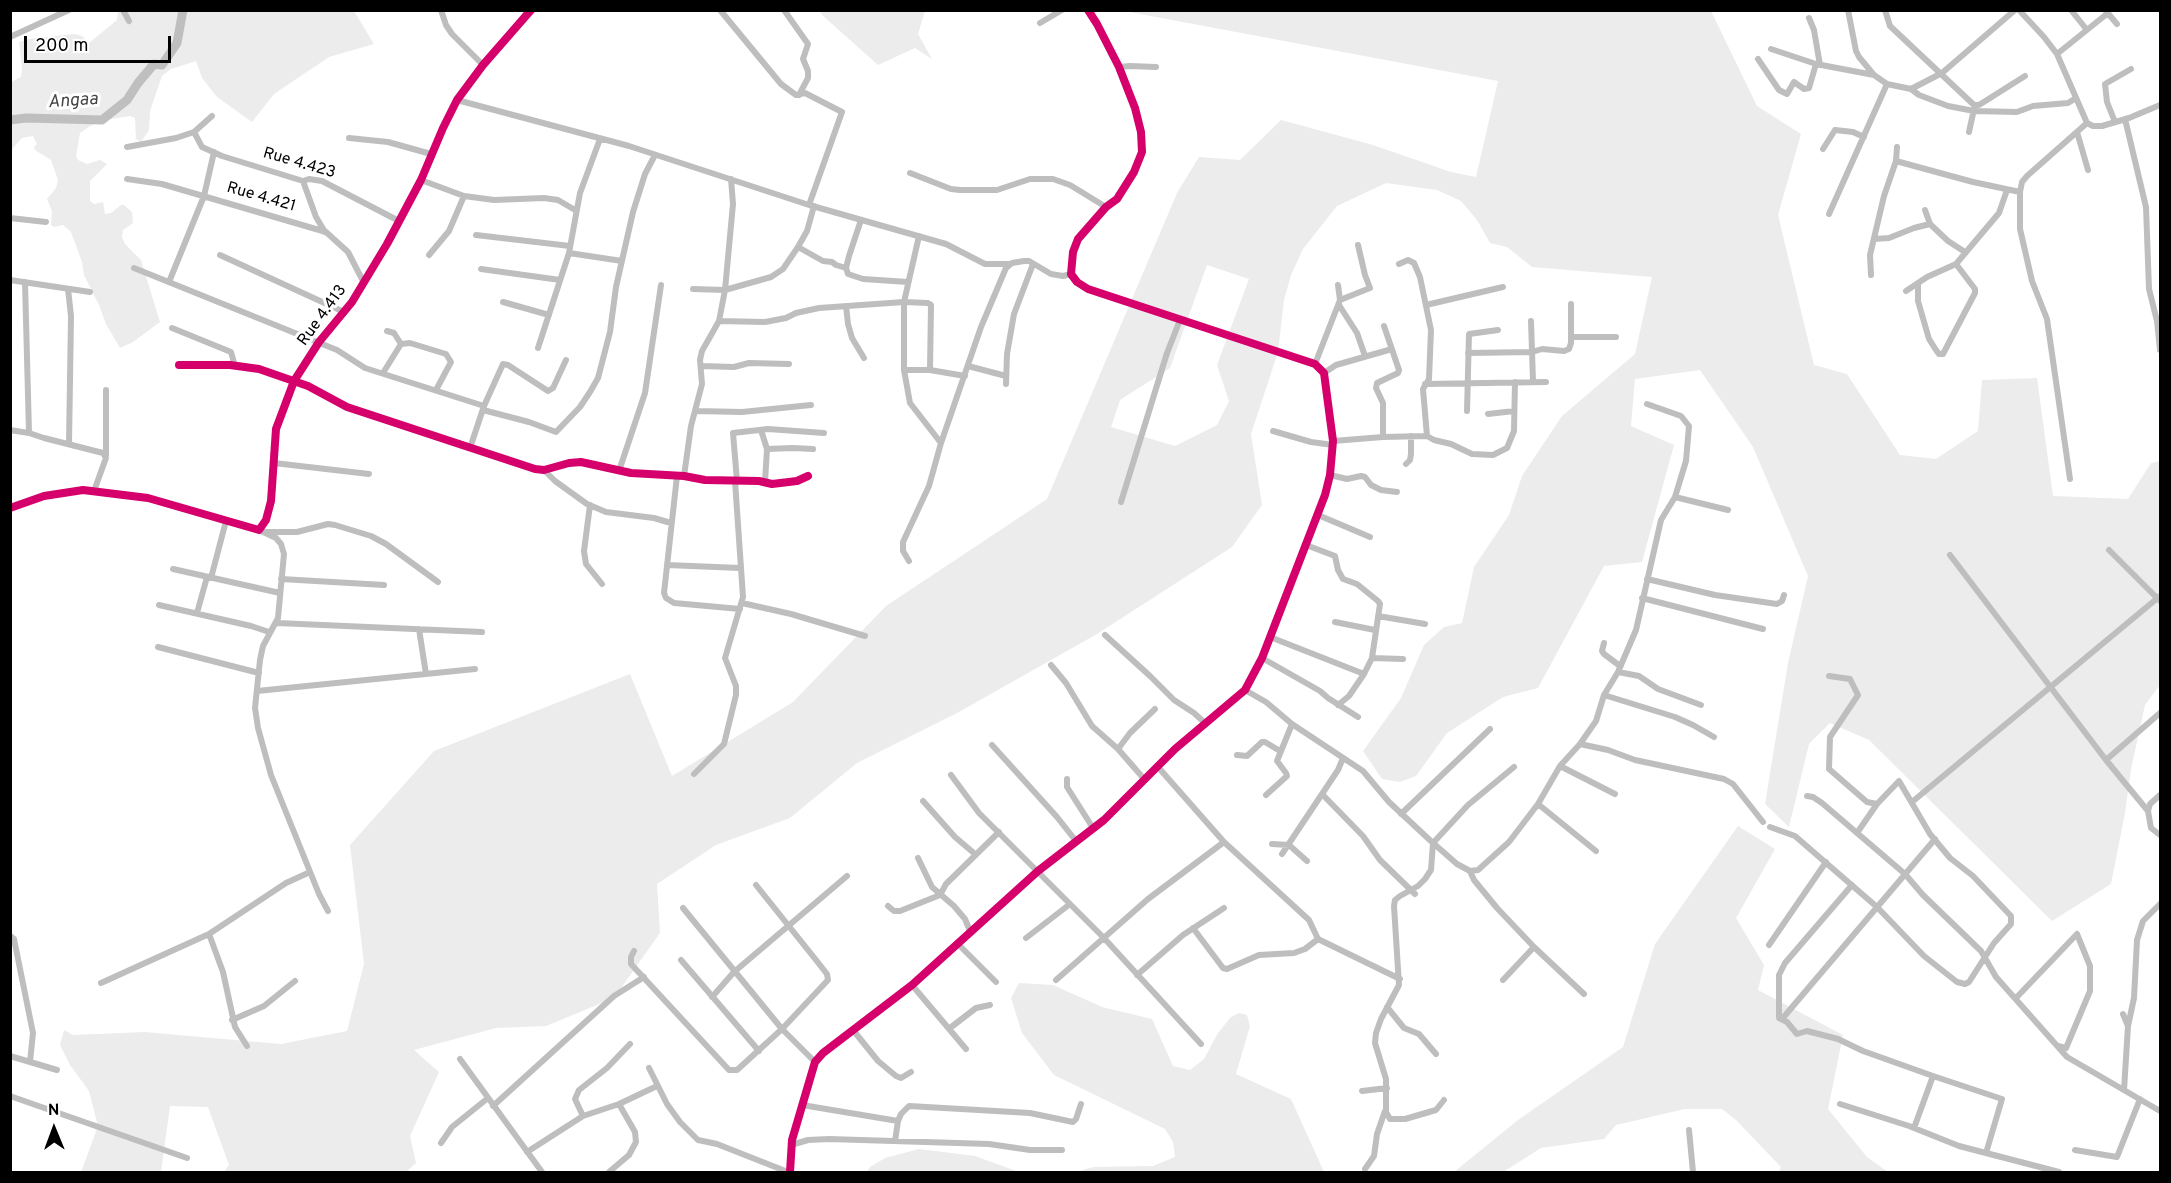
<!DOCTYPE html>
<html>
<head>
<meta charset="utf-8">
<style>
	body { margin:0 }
	#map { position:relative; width:2171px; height:1183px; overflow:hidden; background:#fff; font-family:Overpass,sans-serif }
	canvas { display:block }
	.frame { position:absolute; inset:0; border:12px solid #000; pointer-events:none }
	.north { position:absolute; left:24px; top:1099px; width:60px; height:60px; -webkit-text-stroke:4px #fff; paint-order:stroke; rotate:359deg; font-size:16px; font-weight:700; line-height:24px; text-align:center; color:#000 }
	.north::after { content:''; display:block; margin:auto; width:21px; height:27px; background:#000; clip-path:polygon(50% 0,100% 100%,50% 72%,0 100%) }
	.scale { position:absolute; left:24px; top:36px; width:147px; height:27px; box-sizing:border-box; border:3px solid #000; border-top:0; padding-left:8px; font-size:18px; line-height:21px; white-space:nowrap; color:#000; -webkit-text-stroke:4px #fff; paint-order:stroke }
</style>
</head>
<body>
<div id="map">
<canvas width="2171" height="1183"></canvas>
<div class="frame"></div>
<div class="north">N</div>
<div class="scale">200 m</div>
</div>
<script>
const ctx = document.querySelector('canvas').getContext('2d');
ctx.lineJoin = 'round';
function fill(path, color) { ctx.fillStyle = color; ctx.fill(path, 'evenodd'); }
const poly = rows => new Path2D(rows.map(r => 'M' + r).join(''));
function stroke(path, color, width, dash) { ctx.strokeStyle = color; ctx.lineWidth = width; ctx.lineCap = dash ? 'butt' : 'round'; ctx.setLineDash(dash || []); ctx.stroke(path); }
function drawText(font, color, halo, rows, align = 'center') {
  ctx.font = font + ' Overpass,sans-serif'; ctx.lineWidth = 6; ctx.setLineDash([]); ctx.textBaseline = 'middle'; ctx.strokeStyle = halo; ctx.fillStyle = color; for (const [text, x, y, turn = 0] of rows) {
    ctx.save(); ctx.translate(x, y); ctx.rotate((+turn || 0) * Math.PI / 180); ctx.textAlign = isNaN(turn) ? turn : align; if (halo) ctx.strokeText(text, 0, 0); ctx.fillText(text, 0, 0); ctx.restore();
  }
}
fill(poly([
	[118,11,354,11,374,44,329,57,274,94,252,122,217,97,202,78,196,61,171,69,162,76,150,111,149,130,141,142,136,139,135,118,130,116,98,121,80,133,76,156,78,160,87,164,100,160,107,164,90,181,90,201,94,204,103,202,105,214,111,213,121,205,124,205,132,212,133,223,123,230,122,237,125,244,141,260,160,322,133,342,120,348,106,324,99,305,84,275,82,262,71,232,63,225,54,227,51,225,52,211,47,199,56,188,58,180,51,160,35,150,34,147,37,144,33,136,22,138,13,148,11,154,11,82,21,77,22,68,19,42,29,39,75,34,82,36,89,43,117,20],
	[820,11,925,11,918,34,932,59,915,48,878,65,822,15],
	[1124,11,1711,11,1757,106,1801,134,1778,215,1814,365,1847,374,1900,455,1936,459,1978,431,1982,380,2037,378,2053,496,2128,499,2151,463,2160,461,2160,685,2145,705,2131,769,2125,813,2111,884,2052,921,1869,740,1830,723,1809,744,1789,827,1765,804,1788,663,1808,576,1753,447,1700,370,1635,379,1631,426,1674,445,1642,562,1604,566,1538,688,1503,697,1447,733,1416,776,1400,782,1382,779,1363,751,1401,698,1424,645,1444,627,1462,623,1474,567,1509,515,1522,476,1562,416,1635,354,1652,277,1532,267,1507,247,1490,243,1477,220,1461,201,1437,190,1386,183,1337,206,1303,249,1291,275,1284,300,1278,352,1251,434,1262,505,1232,547,1097,634,959,712,857,763,790,818,716,845,657,884,660,933,614,998,546,1026,496,1028,414,1050,439,1072,410,1136,416,1163,406,1172,224,1172,229,1165,208,1107,170,1106,161,1172,81,1172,98,1126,89,1091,70,1065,60,1045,64,1030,73,1035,144,1032,281,1044,347,1031,364,964,350,845,434,751,630,674,672,776,793,702,886,606,1047,499,1177,193,1199,157,1240,160,1281,120,1373,145,1451,172,1476,177,1498,81],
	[1207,265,1249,279,1217,365,1229,401,1217,425,1175,446,1111,427,1120,400,1170,368],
	[1738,826,1775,849,1736,918,1764,965,1758,990,1843,1035,1828,1109,1867,1157,1888,1172,1779,1172,1781,1167,1736,1120,1722,1109,1685,1109,1616,1125,1604,1139,1541,1148,1503,1172,1454,1172,1518,1120,1623,1047,1655,944],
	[1019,983,1053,985,1102,1007,1152,1019,1173,1066,1190,1070,1204,1059,1218,1033,1231,1017,1239,1013,1247,1015,1250,1026,1236,1074,1291,1099,1324,1172,1076,1172,1093,1167,1153,1166,1175,1157,1173,1142,1165,1129,1054,1075,1022,1033,1011,998],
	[919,1149,975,1156,1019,1172,867,1172,870,1167,885,1158]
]), '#ececec');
stroke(poly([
	[10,120,26,118,102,120,127,100,138,83,154,64,162,65,177,43,183,10]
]), '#bfbfbf', 9);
stroke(poly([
	[123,10,129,21],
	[441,10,446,25,452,34,483,65],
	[720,10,781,84,796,95,805,93,842,112,809,205],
	[784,10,808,44,803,59,808,71,808,78,799,95],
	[1848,10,1856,51,1859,57,1874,75,1887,84,1911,89,1942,73,2015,10],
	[1885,10,1890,26,1974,105],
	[2019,10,2044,37,2057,54,2087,123,2093,126,2102,126,2129,118,2160,105],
	[2071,10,2087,30],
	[2106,11,2117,24],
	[1809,18,1814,30,1820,65],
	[1040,23,1062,10],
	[10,37,69,10],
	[1771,49,1816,64,1874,75],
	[2057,54,2108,13],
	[1758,59,1779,90,1787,94,1794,82,1804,89,1809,88,1816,64],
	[1119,67,1130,66,1156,67],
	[1911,89,1919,95,1948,106,1974,111,2017,112,2033,106,2068,103,2076,98],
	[457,100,629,146,809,205,946,244,985,264,1009,264],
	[1974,105,1979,105,2025,76],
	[2125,119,2146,207,2149,289,2157,321,2160,350],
	[2115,122,2107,102,2105,84,2131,69],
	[194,132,202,147,222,156,303,181,309,179,322,181,399,221],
	[1969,132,1974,109],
	[2077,132,2088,170],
	[349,138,388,142,431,154],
	[127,147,176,138,194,132,212,116],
	[1823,149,1835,130,1853,132,1864,137],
	[1896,161,1973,182,2020,192],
	[910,173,951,189,960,190,997,190,1030,179,1053,179,1070,185,1106,207],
	[127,179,162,184,326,232,348,252,363,281],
	[421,180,464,196,494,200,544,198,558,200,575,210],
	[303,181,316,217,325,232],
	[1925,210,1930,224,1948,241,1965,252],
	[1829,214,1887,84],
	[10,218,46,222],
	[861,220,849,256,846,268,848,274,863,279,908,282],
	[476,235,570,246],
	[919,236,904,302,904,370,910,403,941,443],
	[1874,239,1889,238,1914,228,1930,224],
	[798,247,823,261,832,262,836,265,846,268],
	[569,253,622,261],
	[220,255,344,312],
	[429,255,449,231,464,196],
	[134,268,337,350,365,368,484,406],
	[481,269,560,280],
	[1871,275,1870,255,1884,196,1896,161,1897,147],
	[10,280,90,292],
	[25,282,29,433],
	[169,282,204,196,214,152],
	[1918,283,1918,301,1929,339,1936,350,1939,354,1943,354,1975,293,1975,289,1956,264],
	[1338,285,1340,300],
	[68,289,71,316,69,444],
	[693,289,725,290,771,277,783,269,798,247,807,231,814,206],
	[1906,291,1927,277,1956,264,1999,213,2007,190],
	[503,302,549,315],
	[1339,305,1357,333,1365,356],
	[1426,305,1503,287],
	[846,306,848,324,852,338,864,358],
	[719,321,765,322,786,318,796,313,819,308,904,302,928,303,931,305,930,370],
	[1531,321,1533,381],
	[172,328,231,352,235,366],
	[387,331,394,333,401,344],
	[1572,337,1616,337],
	[538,348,569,253,580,193,600,139],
	[1468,353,1532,352,1542,349,1564,351,1569,349,1571,343,1571,304],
	[1315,364,1340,300,1370,288,1365,275,1358,245],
	[179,365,230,365,259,369,308,386,347,407,535,469,544,470,569,463,581,462,631,473,684,476,705,480,759,481,772,484,797,481,808,476],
	[701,366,734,367,749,363,789,364],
	[968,366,1006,376],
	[904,370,930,370,965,376],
	[383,373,401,344,410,343,446,354,451,362,436,390],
	[1324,373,1336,365,1392,349],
	[1006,384,1007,354,1014,314,1033,264],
	[1425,384,1546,382],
	[483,410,529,422,556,432,580,407,590,392,598,378,610,332,616,287,633,212,645,174,655,155],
	[695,411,742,412,811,405],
	[1467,411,1469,334,1498,330],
	[1488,414,1514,411],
	[10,430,29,433,44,438,103,453,106,458,94,491],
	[761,430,767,449,765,482],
	[1273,431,1311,442,1333,445],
	[1427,436,1434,440,1451,444,1472,454,1493,455,1507,448,1514,431,1515,382],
	[1383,437,1383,403,1376,388,1377,383,1398,373,1399,370,1384,326],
	[1333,441,1383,437,1427,436,1423,389,1429,379,1431,330,1420,277,1414,263,1408,260,1399,264],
	[470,448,484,406,503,364,508,365,548,391,553,388,566,360],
	[767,449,793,448,813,449],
	[106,455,106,390],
	[274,463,369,474],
	[1406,464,1410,460,1411,454,1411,436],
	[544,470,555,481,587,504,606,512,654,518,671,523],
	[619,471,645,393,661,285],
	[1330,475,1347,479,1361,476,1365,477,1371,485,1381,490,1397,492],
	[677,476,664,593,666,598,674,603,740,609],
	[684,476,691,426,702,384,700,360,702,351,719,321,725,290,733,204,731,179],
	[2070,479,2047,319,2032,281,2020,229,2020,192,2022,182,2027,176,2087,123],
	[737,481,733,433,768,429,824,433],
	[1675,497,1728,510],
	[1121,502,1167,353,1180,320],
	[590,505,584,551,586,564,602,584],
	[10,508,44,496,83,490,148,498,259,530,266,520,271,501,276,429,294,381,319,342,352,302,387,244,421,180,443,128,457,100,483,65,531,10],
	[1318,515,1370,537],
	[259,530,276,538,281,544,284,554,278,618,263,646,260,660,255,708,258,728,271,775,319,894,328,911],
	[266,532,297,532,328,524,335,525,371,536,386,544,438,582],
	[1306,545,1335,556,1338,570,1343,579,1357,584,1378,601,1380,604,1372,658,1364,674,1349,696,1338,705],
	[2109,550,2160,601],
	[1950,555,2106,760,2148,811],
	[909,561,903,551,903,542,929,486,941,443,981,327,1006,268,1012,263,1024,261,1029,261,1051,274,1063,276,1071,274],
	[667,565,740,568],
	[173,569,280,593],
	[211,578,226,521],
	[281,579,384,585],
	[1647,579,1715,595,1777,604,1782,601,1784,595],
	[1642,598,1763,629],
	[742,603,791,614,865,636],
	[159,605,251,626,269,632],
	[197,613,207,577],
	[1378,616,1425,624],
	[1335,622,1375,630],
	[277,623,482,632],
	[419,629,426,674],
	[1105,635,1150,676,1174,700,1194,713,1205,723],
	[1270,637,1364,674],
	[1604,643,1602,651,1604,654,1620,666],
	[158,647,259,673],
	[1262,658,1320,691,1328,698,1358,717],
	[1372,658,1403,659],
	[1051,665,1066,683,1092,726,1118,749,1145,780],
	[1618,672,1639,676,1658,689,1701,705],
	[1829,676,1850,679,1858,695,1830,737,1829,769,1867,802,1877,804],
	[1245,690,1266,702,1292,724,1363,771,1389,802,1433,843,1457,864,1470,871,1474,880,1497,908,1534,947,1503,980],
	[257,691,475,669],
	[1604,695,1675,717,1693,725,1714,737],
	[1580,744,1608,750,1635,760,1724,779,1733,784,1763,822],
	[992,745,1057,817,1076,841],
	[1118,749,1130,733,1155,709],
	[1237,755,1247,756,1262,742,1265,742,1280,751],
	[2106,760,2160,713],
	[1560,766,1615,794],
	[1158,767,1224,842,1309,920,1318,939,1400,979],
	[694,774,724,744,736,695,736,686,725,658,743,597,735,481],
	[951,775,979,813,1103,937,1201,1044],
	[1067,779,1067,787,1093,828],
	[1322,794,1363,836,1380,860,1415,894],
	[1266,795,1287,776,1286,773,1277,761,1292,724],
	[2160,795,2150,804,2148,811,2151,828,2160,835],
	[1807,796,1813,797,1822,803,1905,874,1923,895,1981,951,1996,977,2067,1057,2160,1111],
	[923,801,955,837,975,854],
	[1912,802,2160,596],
	[1538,804,1596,851],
	[1401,814,1490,729],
	[1770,827,1795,836,1877,907,1924,956,1957,982,1965,984,1969,982,1994,943,2011,924,2011,916,1973,876,1950,858,1930,834,1899,781,1877,804,1857,833],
	[1272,844,1289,845,1307,861],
	[1282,854,1338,770,1343,758],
	[918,858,932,887,954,906,965,919,970,931],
	[1470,871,1478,870,1509,842,1538,804,1560,766,1580,744,1596,721,1604,695,1618,672,1636,630,1661,520,1675,497,1686,461,1689,426,1681,416,1647,404],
	[1852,885,1785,963,1779,975,1779,1018,1787,1022,1797,1034,1807,1031,1838,1039,1863,1051,1933,1076],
	[888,906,894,911,900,911,940,895,946,884,999,832],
	[683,908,782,1029,815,1062],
	[1193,928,1223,968,1227,969,1259,955,1294,953,1305,949,1318,939],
	[209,934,223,972,235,1027,247,1046],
	[10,936,14,939,33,1033,30,1062],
	[1026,938,1070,904],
	[957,943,996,982],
	[1769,945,1826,862],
	[1534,947,1584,994],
	[634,951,631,957,631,964,729,1070,737,1070,782,1029,828,980,827,974,816,960,756,885],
	[681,960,759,1051],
	[1137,975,1183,935,1224,908],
	[1056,980,1148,899,1224,842],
	[101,983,209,934,286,883,310,872],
	[912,985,966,1049],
	[712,997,734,972,847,876],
	[2016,998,2077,934,2090,966,2090,991,2066,1048,2058,1046],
	[1387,1007,1404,1028,1419,1034,1436,1054],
	[2123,1014,2128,1026,2124,1090],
	[1782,1019,1935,839],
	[232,1020,264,1006,295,981],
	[2128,1026,2134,998,2137,940,2143,921,2160,904],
	[950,1028,976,1008,990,1005],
	[853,1030,878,1061,896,1076,901,1078,911,1072],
	[10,1056,57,1070],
	[460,1059,542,1172],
	[649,1068,667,1104,680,1122,698,1140,717,1144,788,1172],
	[1362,1091,1387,1088],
	[10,1096,187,1158],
	[1444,1100,1436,1110,1405,1119,1390,1119,1386,1112,1386,1079,1375,1043,1376,1033,1381,1019,1399,985,1394,906,1395,900,1400,896,1418,886,1425,879,1431,870,1433,843,1468,805,1514,767],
	[1840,1104,1909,1126,1959,1146,2059,1172],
	[802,1105,898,1121],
	[493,1106,614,996,644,977],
	[583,1116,575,1099,579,1090,607,1068,630,1044],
	[1914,1128,1933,1076,2002,1099,1986,1153],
	[1689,1130,1693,1172],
	[895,1141,898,1121,901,1114,909,1106,1030,1113,1073,1122,1076,1119,1081,1104],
	[441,1143,452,1127,488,1098],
	[791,1145,808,1140,829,1139,989,1144,1030,1150,1062,1150],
	[2075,1150,2117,1157,2140,1099],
	[527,1152,583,1116,619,1104,657,1086],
	[1365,1169,1374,1156,1377,1134,1385,1111],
	[609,1172,629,1155,636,1142,635,1132,619,1104],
	[790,1172,792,1140,815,1062,823,1053,912,985,1038,871,1104,820,1175,749,1245,690,1262,658,1325,495,1330,475,1333,441,1324,373,1315,364,1088,289,1077,282,1071,274,1073,252,1078,239,1106,207,1117,199,1134,172,1142,152,1141,132,1135,108,1119,67,1097,24,1088,10]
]), '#bebebe', 6);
stroke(poly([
	[179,365,230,365,259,369,308,386,347,407,535,469,544,470,569,463,581,462,631,473,684,476,705,480,759,481,772,484,797,481,808,476],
	[10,508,44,496,83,490,148,498,259,530,266,520,271,501,276,429,294,381,319,342,352,302,387,244,421,180,443,128,457,100,483,65,531,10],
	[790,1172,792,1140,815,1062,823,1053,912,985,1038,871,1104,820,1175,749,1245,690,1262,658,1325,495,1330,475,1333,441,1324,373,1315,364,1088,289,1077,282,1071,274,1073,252,1078,239,1106,207,1117,199,1134,172,1142,152,1141,132,1135,108,1119,67,1097,24,1088,10]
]), '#d6006c', 8);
drawText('16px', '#000', '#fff', [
	["Rue 4.423",299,164,16],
	["Rue 4.421",261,198,16],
	["Rue 4.413",323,316,-54]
]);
drawText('italic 18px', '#444', '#fff', [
	["Angaa",73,102,-4]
]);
</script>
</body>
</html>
